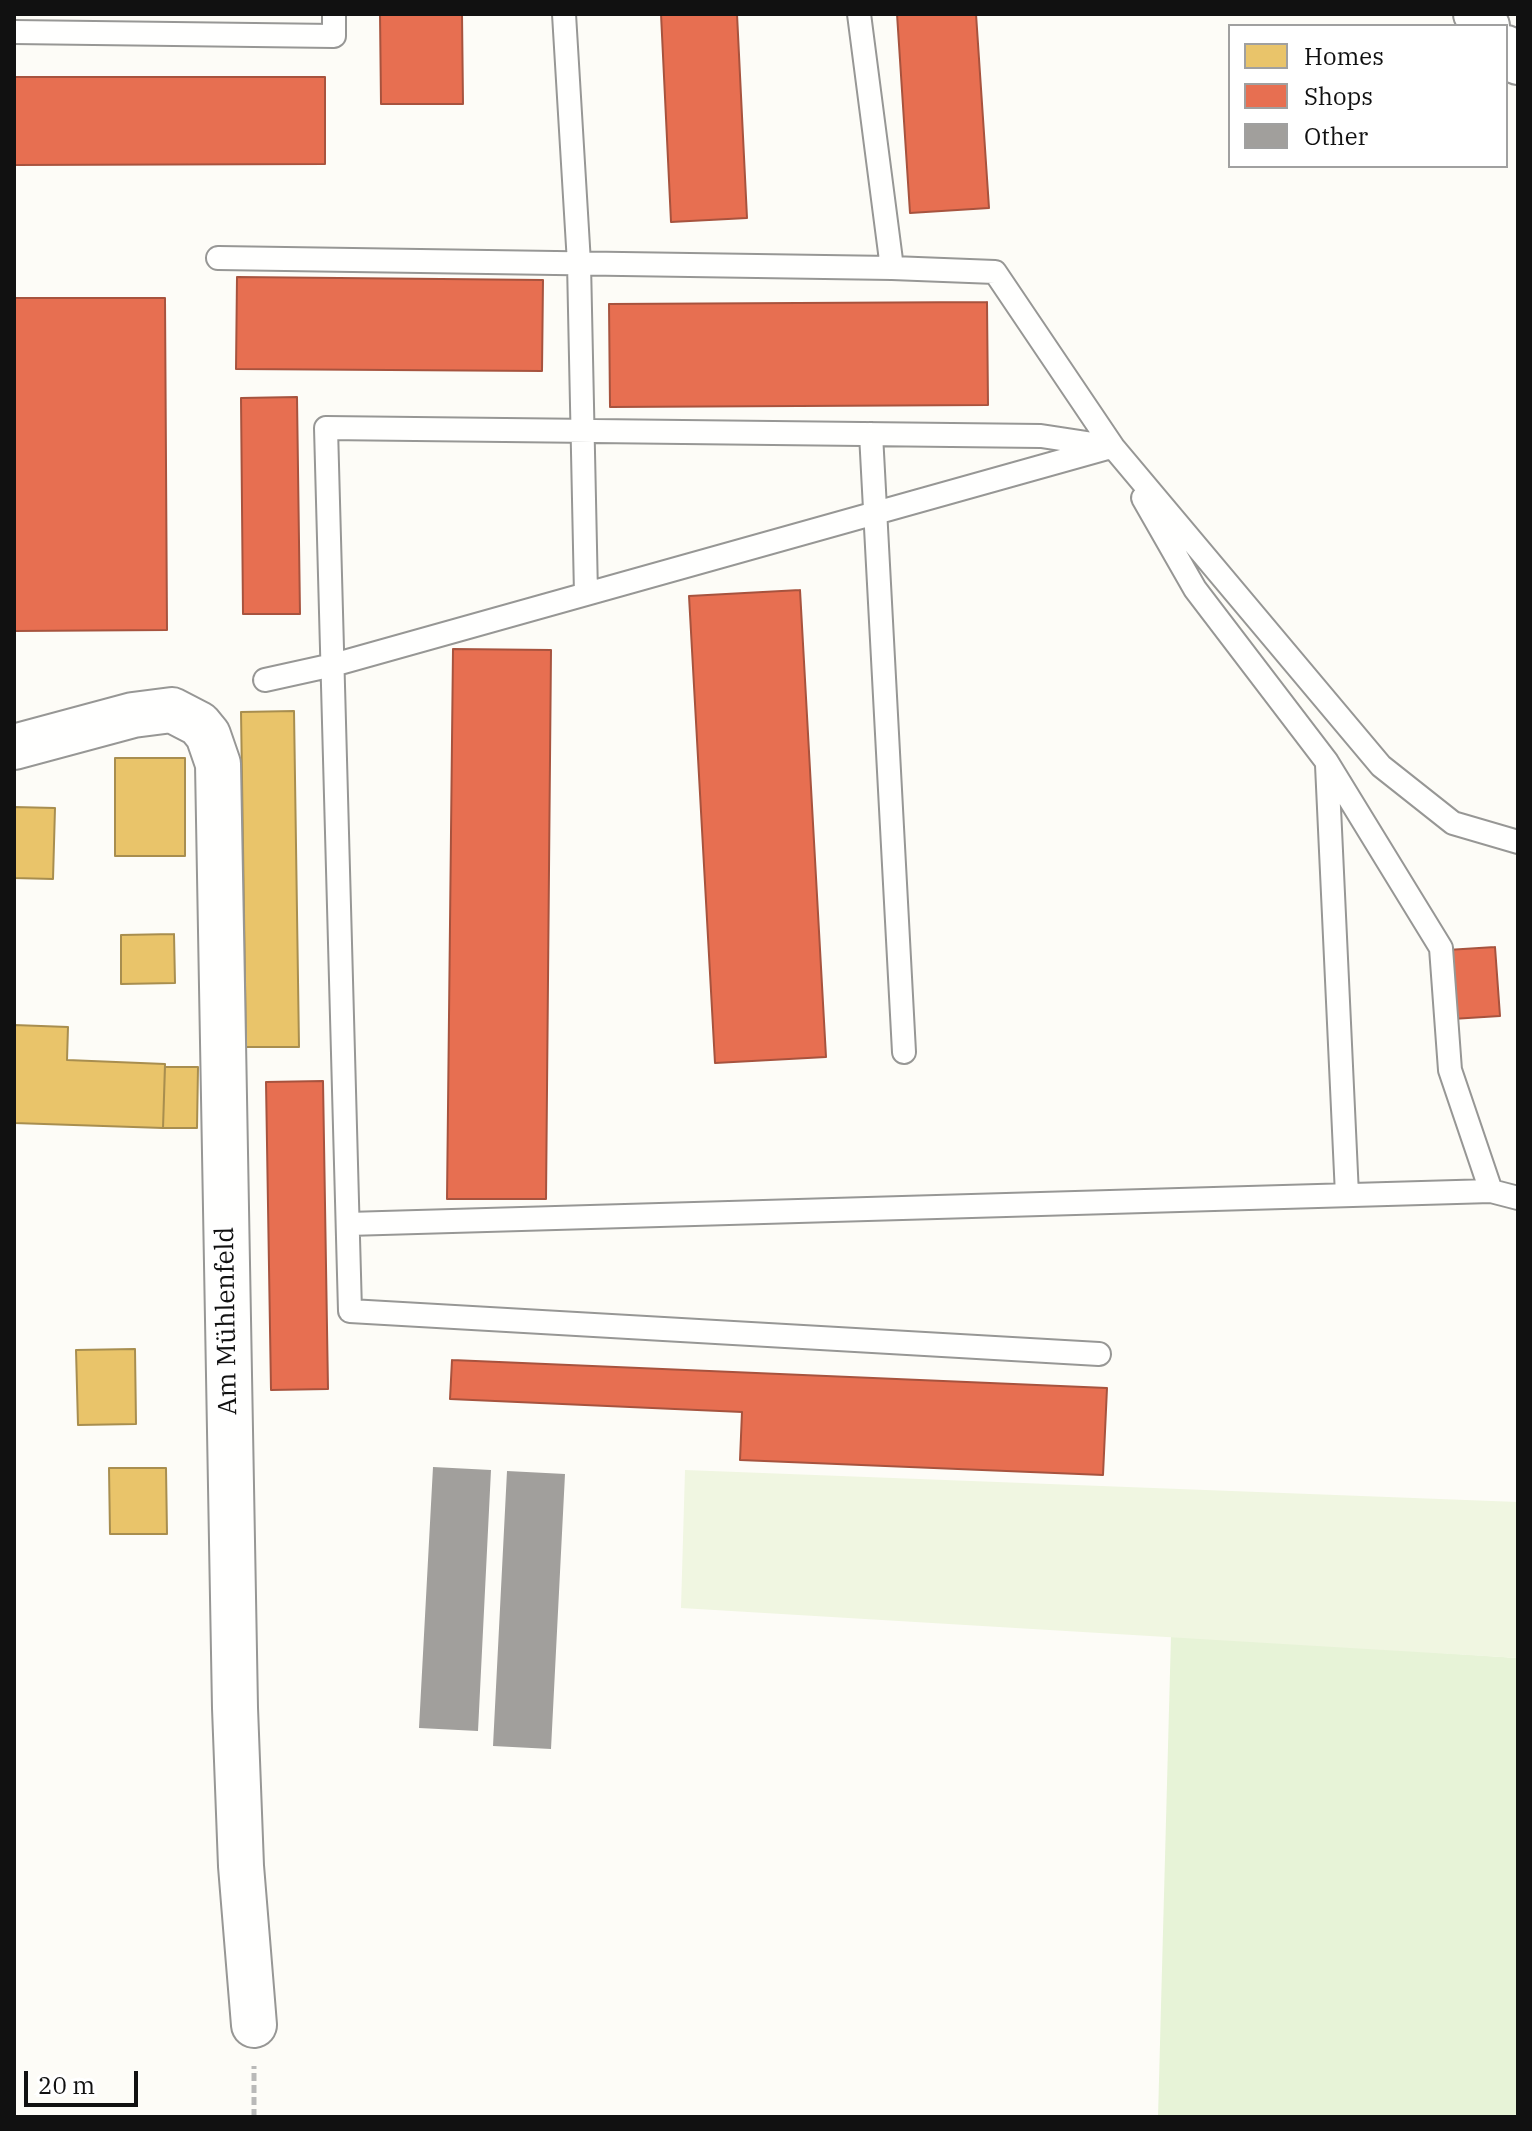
<!DOCTYPE html>
<html>
<head>
<meta charset="utf-8">
<style>
	body { margin:0 }
	#map { position:relative; width:1532px; height:2131px; overflow:hidden; background:#fdfcf7; font-family:"IBM Plex Serif",serif }
	canvas { display:block }
	.frame { position:absolute; inset:0; border:16px solid #111; pointer-events:none }
	.legend { position:absolute; left:1228px; top:24px; width:280px; height:144px; box-sizing:border-box; background:#fff; border:2px solid #a0a0a0; margin:0; padding:10px 14px; list-style:none; font-size:24px; color:#111 }
	.legend li { display:flex; align-items:center; gap:16px; height:40px }
	.legend b { width:40px; border:2px solid #a0a0a0 }
	.scale { position:absolute; left:24px; top:2071px; width:114px; height:36px; box-sizing:border-box; border:4px solid #111; border-top:0; padding-left:10px; font-size:24px; line-height:28px; white-space:nowrap; color:#111; -webkit-text-stroke:6px #fff; paint-order:stroke }
</style>
</head>
<body>
<div id="map">
<canvas width="1532" height="2131"></canvas>
<div class="frame"></div>
<ul class="legend">
<li><b style="height:22px;background:#e9c46a"></b>Homes</li>
<li><b style="height:22px;background:#e76f51"></b>Shops</li>
<li><b style="height:22px;background:#a19f9c"></b>Other</li>
</ul>
<div class="scale">20 m</div>
</div>
<script>
const ctx = document.querySelector('canvas').getContext('2d');
ctx.lineJoin = 'round';
function fill(path, color) { ctx.fillStyle = color; ctx.fill(path, 'evenodd'); }
const poly = rows => new Path2D(rows.map(r => 'M' + r).join(''));
function stroke(path, color, width, dash) { ctx.strokeStyle = color; ctx.lineWidth = width; ctx.lineCap = dash ? 'butt' : 'round'; ctx.setLineDash(dash || []); ctx.stroke(path); }
function drawText(font, color, halo, rows, align = 'center') {
  ctx.font = font + ' "IBM Plex Serif",serif'; ctx.lineWidth = 8; ctx.setLineDash([]); ctx.textBaseline = 'middle'; ctx.strokeStyle = halo; ctx.fillStyle = color; for (const [text, x, y, turn = 0] of rows) {
    ctx.save(); ctx.translate(x, y); ctx.rotate((+turn || 0) * Math.PI / 180); ctx.textAlign = isNaN(turn) ? turn : align; if (halo) ctx.strokeText(text, 0, 0); ctx.fillText(text, 0, 0); ctx.restore();
  }
}
fill(poly([
	[1171,1635,1518,1658,1518,2117,1158,2117]
]), '#e7f3d7');
fill(poly([
	[685,1470,1518,1502,1518,1658,681,1608]
]), '#f0f6e1');
const homes = poly([
	[294,711,299,1047,246,1047,241,712,294,711],
	[115,758,185,758,185,856,115,856,115,758],
	[14,807,55,808,53,879,14,878,14,807],
	[174,934,175,983,121,984,121,935,174,934],
	[14,1025,68,1027,67,1060,165,1064,163,1128,14,1123,14,1025],
	[165,1067,198,1067,197,1128,163,1128,165,1067],
	[135,1349,136,1424,78,1425,76,1350,135,1349],
	[109,1468,166,1468,167,1534,110,1534,109,1468]
]);
fill(homes, '#e9c46a');
stroke(homes, '#a88e4f', 2);
const shops = poly([
	[380,14,462,14,463,104,381,104,380,14],
	[661,14,737,14,747,218,671,222,661,14],
	[897,14,976,14,989,208,910,213,897,14],
	[14,77,325,77,325,164,14,165,14,77],
	[237,277,543,280,542,371,236,369,237,277],
	[14,298,165,298,167,630,14,631,14,298],
	[987,302,988,405,610,407,609,304,987,302],
	[297,397,300,614,243,614,241,398,297,397],
	[800,590,826,1057,715,1063,689,596,800,590],
	[453,649,551,650,546,1199,447,1199,453,649],
	[1495,947,1500,1016,1452,1019,1447,950,1495,947],
	[323,1081,328,1389,271,1390,266,1082,323,1081],
	[452,1360,1107,1388,1103,1475,740,1460,742,1412,450,1399,452,1360]
]);
fill(shops, '#e76f51');
stroke(shops, '#a7533e', 2);
fill(poly([
	[433,1467,491,1470,478,1731,419,1728],
	[507,1471,565,1474,551,1749,493,1746]
]), '#a19f9c');
const lane = poly([
	[564,14,579,263,586,594],
	[859,14,892,268],
	[14,32,334,36,334,14],
	[218,258,892,268,995,272,1113,447,1381,766,1453,823,1518,842],
	[871,434,904,1052],
	[1143,498,1195,589,1327,762,1441,948,1450,1070,1491,1191],
	[265,680,333,665,1104,449],
	[1327,765,1347,1195],
	[348,1224,1491,1191,1518,1198],
	[1099,1354,350,1311,326,428,1041,436,1113,447]
]);
const street = poly([
	[1476,14,1487,26],
	[1506,48,1518,62],
	[14,747,133,715,172,710,199,724,208,735,218,764,235,1708,241,1866,254,2025]
]);
stroke(lane, '#979795', 26);
stroke(street, '#979795', 48);
stroke(poly([
	[254,2117,254,2066]
]), '#b9b9b8', 5, [8, 4]);
stroke(lane, '#fffffe', 22);
stroke(street, '#fffffe', 44);
drawText('26px', '#111', '#fff', [
	["Am Mühlenfeld",227,1321,-91]
]);
</script>
</body>
</html>
